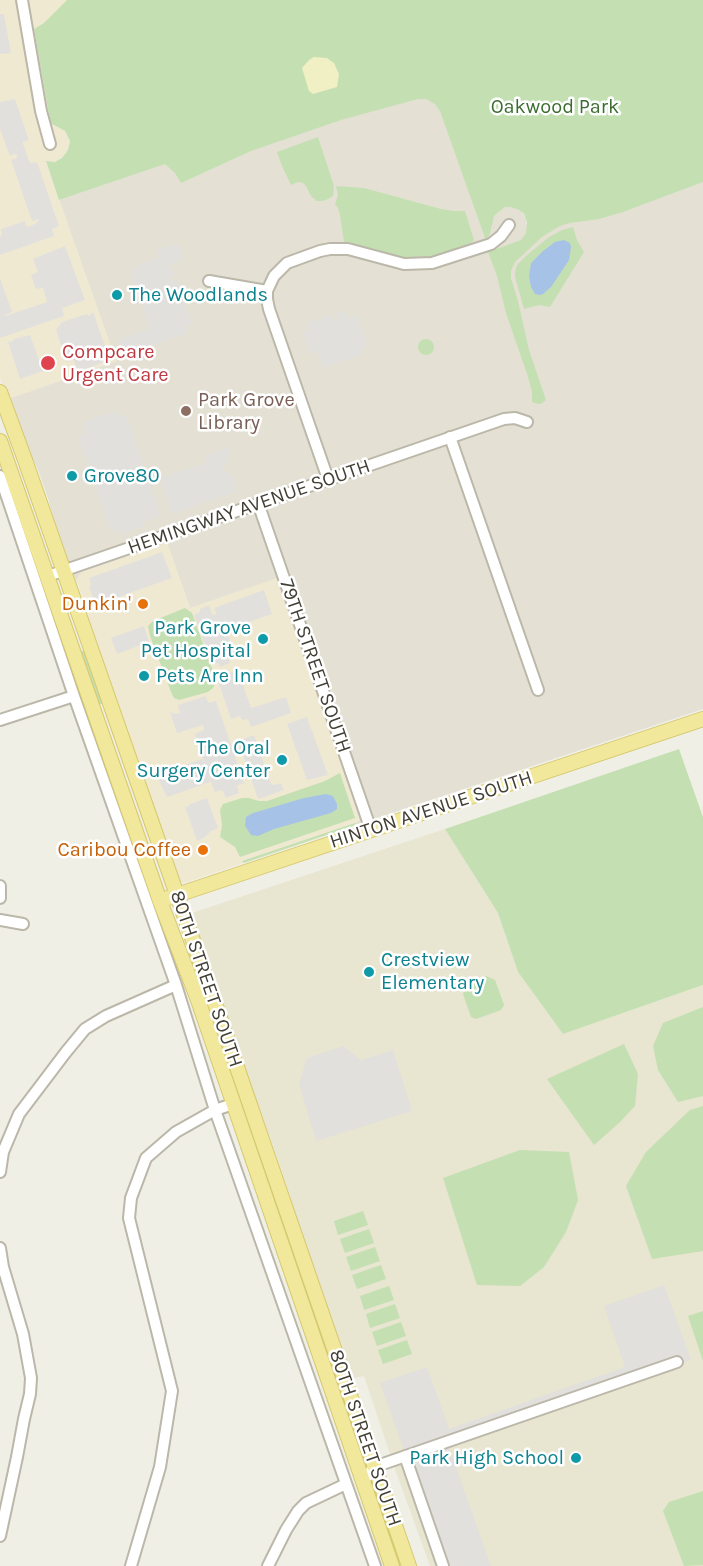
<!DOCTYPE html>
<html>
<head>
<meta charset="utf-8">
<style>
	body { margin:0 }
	canvas { display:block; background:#f0efe5 }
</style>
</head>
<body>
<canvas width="703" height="1566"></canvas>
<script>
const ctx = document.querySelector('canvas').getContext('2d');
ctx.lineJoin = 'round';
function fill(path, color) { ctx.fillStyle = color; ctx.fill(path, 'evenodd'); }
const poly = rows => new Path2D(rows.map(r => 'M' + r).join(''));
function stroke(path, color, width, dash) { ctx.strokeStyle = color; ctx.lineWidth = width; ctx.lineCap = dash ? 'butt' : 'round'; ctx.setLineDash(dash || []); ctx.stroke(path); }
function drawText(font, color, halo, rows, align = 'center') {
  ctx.font = font + ' Karla,sans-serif'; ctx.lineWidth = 5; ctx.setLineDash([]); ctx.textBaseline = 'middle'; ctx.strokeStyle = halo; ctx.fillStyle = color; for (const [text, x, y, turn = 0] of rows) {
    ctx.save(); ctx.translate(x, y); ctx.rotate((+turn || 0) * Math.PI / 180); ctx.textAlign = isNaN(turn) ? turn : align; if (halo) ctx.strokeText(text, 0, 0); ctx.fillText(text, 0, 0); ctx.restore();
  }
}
fill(poly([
	[430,72,491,232,492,221,494,216,505,207,513,207,521,211,526,219,527,229,703,169,703,709,353,826,359,820,359,817,277,579,190,608,167,543,82,572,77,580,77,582,62,551,48,498,37,467,25,446,8,399,116,361,59,200]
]), '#e4e1d4');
fill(poly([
	[0,0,71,0,35,36,50,120,52,124,65,131,70,141,68,150,62,158,55,162,46,162,116,361,8,399,0,378],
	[167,543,190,608,277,578,359,817,357,824,353,826,184,883,178,881,92,639,88,613,77,581,79,575,82,572]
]), '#f0e9d2');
fill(poly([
	[445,829,498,913,518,972,563,1034,703,985,703,1566,430,1566,395,1469,364,1376,351,1379,274,1148,219,996,192,913]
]), '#e8e5d0');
fill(poly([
	[67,0,703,0,703,182,623,212,599,219,570,223,560,226,542,237,515,262,511,271,511,278,518,301,529,350,546,400,541,404,538,404,532,402,532,392,528,377,506,313,497,276,488,252,521,240,526,233,527,222,524,214,519,210,511,207,505,207,494,216,490,234,487,238,485,238,440,111,435,104,426,99,418,99,341,120,251,151,181,183,175,173,165,164,59,200,46,161,55,162,62,158,68,150,70,141,65,131,52,124,50,120,34,29,44,23],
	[318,137,334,186,333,196,326,200,321,201,317,201,311,196,306,186,303,183,298,182,291,185,282,166,277,152],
	[336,186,364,188,441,209,454,211,465,211,474,240,470,244,447,252,429,257,416,258,400,257,344,242,340,215,338,208,335,204,338,195],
	[573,227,577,240,584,252,550,307,539,305,524,309,515,277,515,272,517,265,527,255,549,237,562,230],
	'418 347a8 8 0 1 1 16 0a8 8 0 1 1-16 0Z',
	[185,608,192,613,214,674,215,684,213,688,208,692,179,700,174,698,171,692,150,636,148,626,153,621],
	[86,650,104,703,98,705,80,652],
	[679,749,703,817,703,985,563,1034,518,972,498,913,445,829],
	[340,773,355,818,240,857,235,847,220,837,222,825,220,810,223,804,242,798,249,798,259,801,267,801,325,781],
	[358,822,353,826,244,863,242,861],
	[486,976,495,980,504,1005,501,1010,476,1019,471,1017,463,994,468,982],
	[703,1007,703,1096,678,1102,658,1070,653,1046,663,1023],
	[624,1044,638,1074,635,1106,620,1122,594,1145,547,1079],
	[703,1106,703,1251,652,1259,626,1186,646,1152,690,1110],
	[520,1150,569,1152,578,1200,566,1232,544,1267,520,1286,477,1285,443,1178],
	[363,1211,368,1225,338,1235,334,1221],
	[369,1229,374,1243,345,1253,340,1239],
	[375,1247,380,1261,351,1271,346,1257],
	[381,1265,386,1279,357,1289,352,1275],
	[389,1286,394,1300,364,1310,360,1296],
	[395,1304,400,1318,370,1328,366,1314],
	[703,1311,703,1361,688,1316],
	[401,1322,406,1336,377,1346,372,1332],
	[407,1340,412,1354,383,1364,378,1350],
	[703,1491,703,1565,684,1566,663,1511,669,1502]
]), '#c4e0b2');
fill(poly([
	[314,57,327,58,334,63,339,74,337,87,313,94,309,91,302,68,309,60]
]), '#f1efc4');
fill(poly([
	[0,14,4,14,11,53,0,54],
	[15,99,29,140,23,142,23,144,30,163,37,162,59,226,52,229,54,236,0,255,0,237,2,235,1,229,25,221,26,226,28,227,35,224,39,220,38,219,32,221,11,160,17,158,17,155,15,154,10,156,0,129,0,102],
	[178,243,183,259,164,267,166,268,171,266,175,276,168,279,170,282,176,279,192,324,186,327,187,333,127,354,125,349,122,349,119,339,146,330,149,326,132,275,132,270,136,266,159,258,157,250],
	[65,246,85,300,62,308,64,316,0,338,0,278,12,312,5,315,5,316,47,302,43,288,36,289,31,275,38,272,33,259],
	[345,310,348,318,357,315,368,345,362,348,363,354,323,368,316,351,310,353,303,332,309,329,307,323,331,315,333,320,335,321,338,319,336,313],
	[93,312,107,351,102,357,104,362,78,372,73,359,67,363,56,330,62,322,87,314,89,316],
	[30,335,43,371,20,379,8,342,13,341,14,339],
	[116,411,119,417,126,415,161,516,144,522,143,520,144,526,119,534,117,529,111,531,78,436,85,432,83,422],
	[230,447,227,463,221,466,234,479,235,485,235,492,172,514,160,478,205,463,206,458,210,454],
	[162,552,172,578,99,604,96,598,93,598,89,587,91,584,89,578],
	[264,590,272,614,222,631,220,625,217,624,217,627,219,633,227,632,235,656,229,658,230,663,220,667,218,663,212,665,194,615,200,612,200,609,209,605,212,614,215,615,216,613,214,608],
	[144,626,149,642,117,654,111,638],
	[238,670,251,708,286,697,291,713,251,727,248,719,242,720,240,716,231,719,217,678,223,675,223,674],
	[205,696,209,703,216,701,244,783,237,786,239,793,226,798,222,790,215,792,208,775,210,782,167,797,156,775,202,759,205,765,195,734,204,730,203,725,177,733,170,712,176,714,180,713,178,705],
	[307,717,328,775,307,780,287,724],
	[254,735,271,784,273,785,281,783,284,790,258,799,238,741],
	[207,798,218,828,211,831,204,838,197,841,185,807,189,806,190,804],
	[343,1046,361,1060,393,1050,412,1111,316,1141,299,1084,307,1058],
	[664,1285,691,1360,447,1442,491,1566,445,1566,380,1383,427,1367,449,1429,625,1367,604,1306]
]), '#e2e0dd');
fill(poly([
	[564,240,570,243,571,247,569,260,551,287,543,294,540,295,535,294,531,287,529,276,531,263,543,251,555,242],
	[326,794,333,796,337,804,337,809,331,813,274,829,258,836,251,835,245,826,246,817,253,813,304,798]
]), '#a7c2e7');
const minor = poly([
	[22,0,41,111,50,144],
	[209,281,267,291],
	[450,437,538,690],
	[0,476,74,696,176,985,215,1110,375,1566],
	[328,479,269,309,267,299,267,291,274,276,287,263,320,251,330,249,348,249,404,264,432,263,491,244,501,236,509,225],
	[258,503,371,830],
	[48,576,504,419,515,418,527,422],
	[0,720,74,696],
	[0,886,0,898],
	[0,920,23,924],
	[0,1172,3,1152,19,1114,66,1052,85,1029,106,1016,176,985],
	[0,1248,3,1267,23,1334,31,1378,30,1394,24,1419,17,1457,0,1536],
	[405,1456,443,1566],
	[363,1482,374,1467,677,1362],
	[131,1566,160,1467,172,1391,129,1218,131,1198,146,1158,176,1132,215,1110,233,1104],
	[268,1566,286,1530,298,1511,306,1503,346,1484]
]);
const major = poly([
	[0,392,25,460,218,1012,409,1566],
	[0,441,160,901,198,1000,392,1566],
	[168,898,703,719]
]);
stroke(minor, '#bbb7a9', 14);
stroke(major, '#d5c86e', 16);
stroke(minor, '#fff', 10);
stroke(major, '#f2e89c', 14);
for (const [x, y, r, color] of [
	[117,295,6,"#0f9aa8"],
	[48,363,8,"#e0444e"],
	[186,411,6,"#8d6e63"],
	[72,476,6,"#0f9aa8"],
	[143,604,6,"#e8710a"],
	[263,639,6,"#0f9aa8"],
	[144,676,6,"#0f9aa8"],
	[282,760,6,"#0f9aa8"],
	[203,850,6,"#e8710a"],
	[369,972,6,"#0f9aa8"],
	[576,1458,6,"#0f9aa8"]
]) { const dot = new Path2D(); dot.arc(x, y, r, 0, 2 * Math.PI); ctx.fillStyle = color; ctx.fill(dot); stroke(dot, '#fff', 2); }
drawText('20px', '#3c6d30', '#fff', [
	["Oakwood Park",555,107]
]);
drawText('20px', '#0d838f', '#fff', [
	["The Woodlands",129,295],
	["Grove80",84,476],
	["Park Grove",251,628,"right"],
	["Pet Hospital",251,651,"right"],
	["Pets Are Inn",156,676],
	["The Oral",270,748,"right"],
	["Surgery Center",270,771,"right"],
	["Crestview",381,960],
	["Elementary",381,983],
	["Park High School",564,1458,"right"]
], 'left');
drawText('20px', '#be3a42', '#fff', [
	["Compcare",62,352],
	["Urgent Care",62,375]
], 'left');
drawText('20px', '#785e54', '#fff', [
	["Park Grove",198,400],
	["Library",198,423]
], 'left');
drawText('20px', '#423f35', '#fff', [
	["HEMINGWAY AVENUE SOUTH",249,507,-19],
	["79TH STREET SOUTH",315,666,71],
	["HINTON AVENUE SOUTH",431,810,-18],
	["80TH STREET SOUTH",206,979,71],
	["80TH STREET SOUTH",365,1438,71]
]);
drawText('20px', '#c56008', '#fff', [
	["Dunkin'",131,604],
	["Caribou Coffee",191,850]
], 'right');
</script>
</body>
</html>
